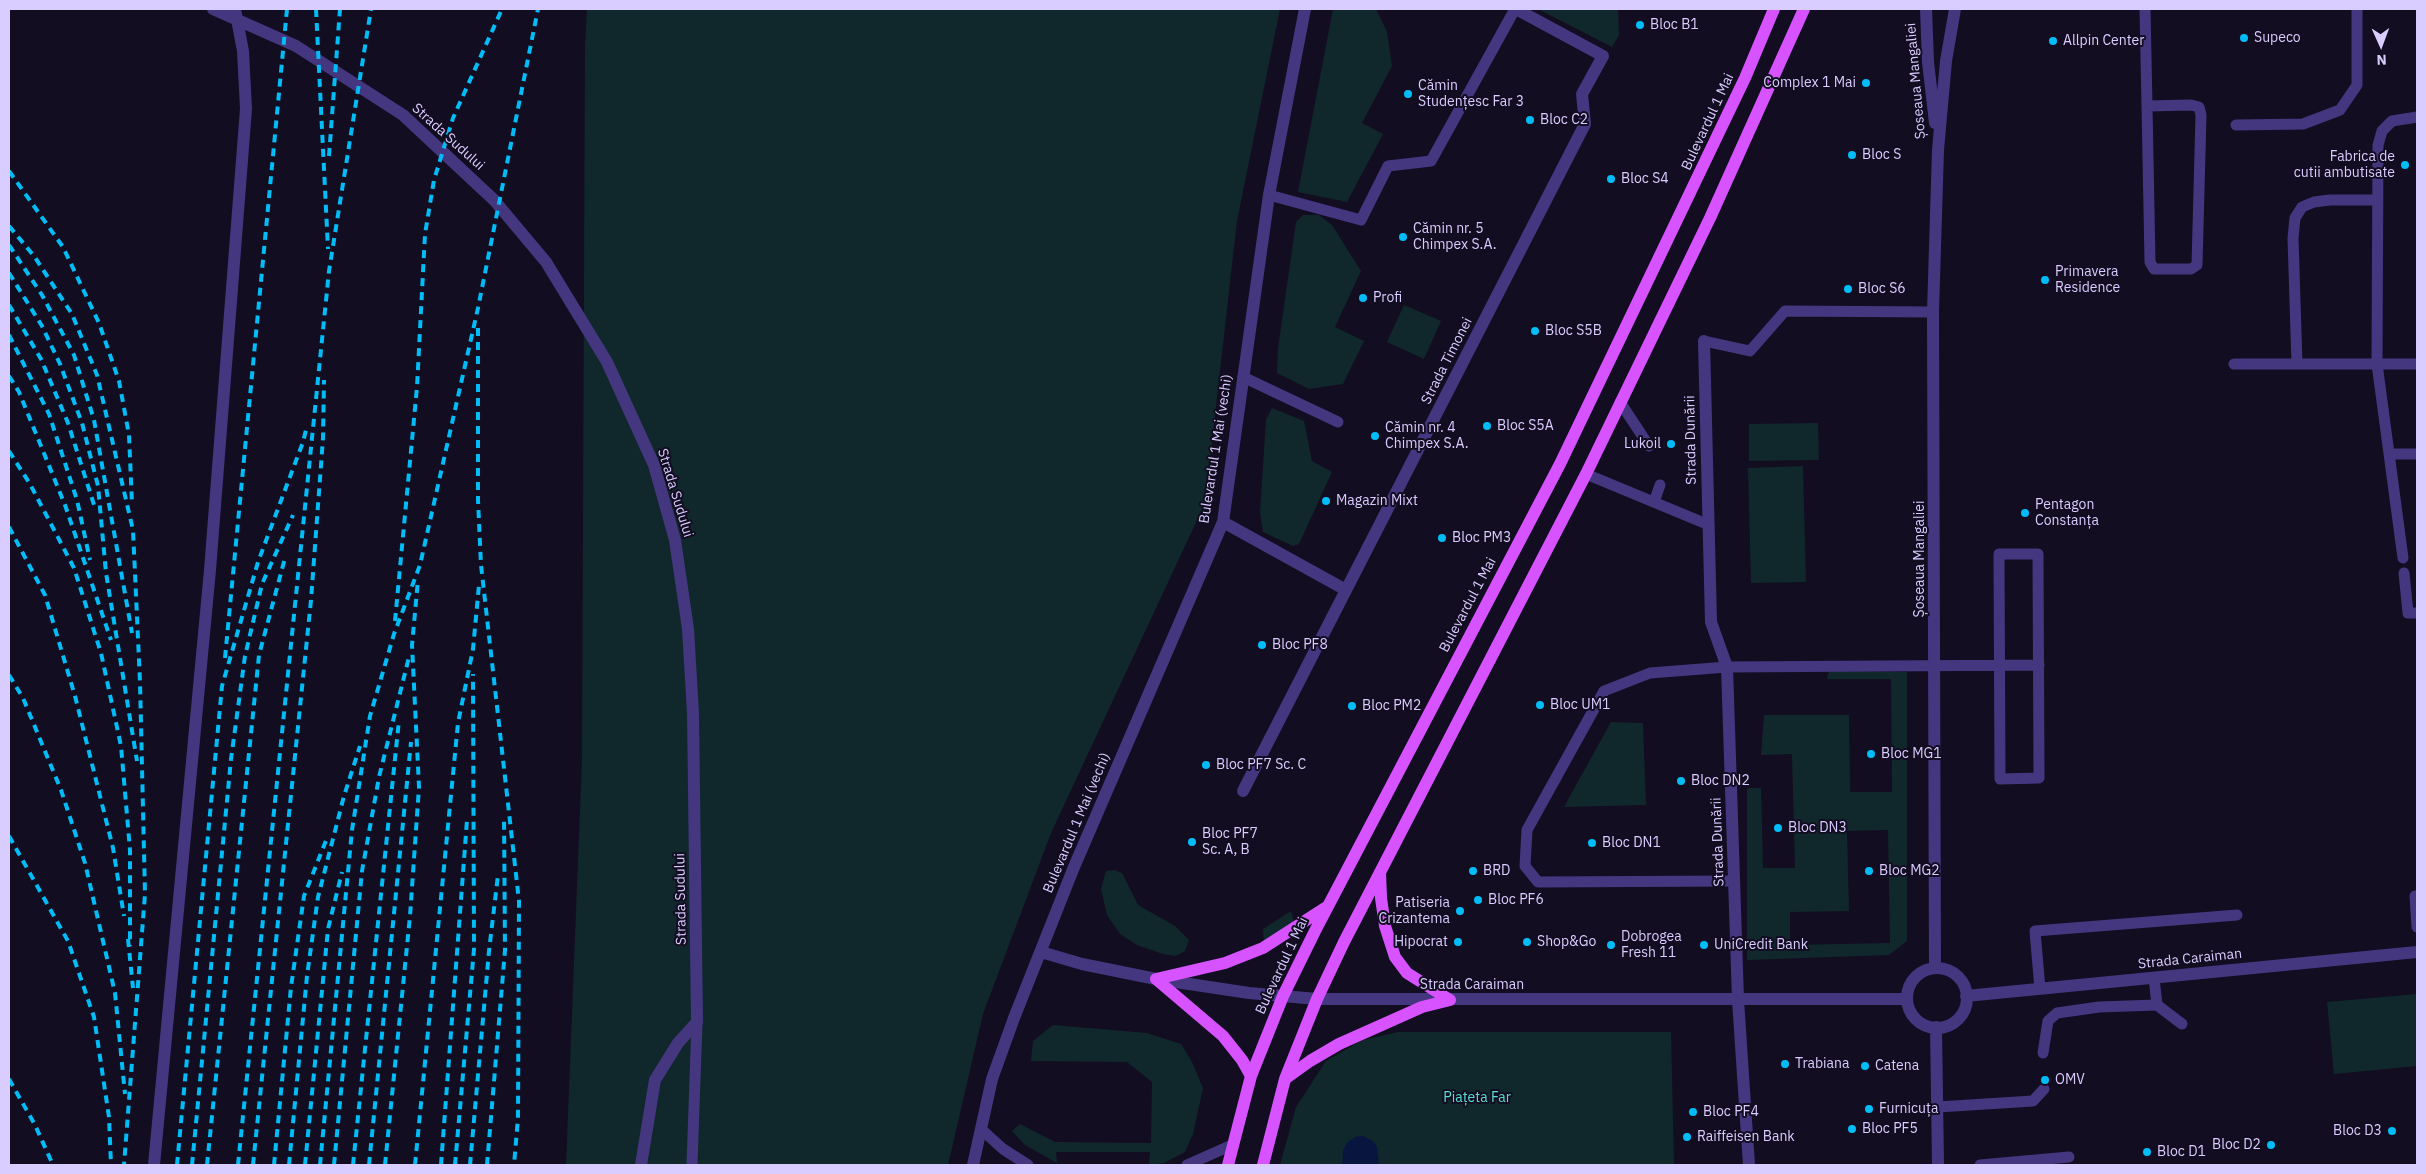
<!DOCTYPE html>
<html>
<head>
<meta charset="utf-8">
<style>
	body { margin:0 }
	#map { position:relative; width:2426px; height:1174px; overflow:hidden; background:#130d21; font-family:"IBM Plex Sans",sans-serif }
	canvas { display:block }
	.frame { position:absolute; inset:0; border:10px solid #d9ccff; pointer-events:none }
	.north { position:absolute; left:2356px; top:20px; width:50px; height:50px; -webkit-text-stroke:4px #130d21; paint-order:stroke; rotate:178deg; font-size:14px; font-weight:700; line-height:20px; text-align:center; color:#d9ccff }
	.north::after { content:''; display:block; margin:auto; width:18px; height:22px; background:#d9ccff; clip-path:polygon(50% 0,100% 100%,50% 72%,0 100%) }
</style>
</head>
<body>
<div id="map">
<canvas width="2426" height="1174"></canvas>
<div class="frame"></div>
<div class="north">N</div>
</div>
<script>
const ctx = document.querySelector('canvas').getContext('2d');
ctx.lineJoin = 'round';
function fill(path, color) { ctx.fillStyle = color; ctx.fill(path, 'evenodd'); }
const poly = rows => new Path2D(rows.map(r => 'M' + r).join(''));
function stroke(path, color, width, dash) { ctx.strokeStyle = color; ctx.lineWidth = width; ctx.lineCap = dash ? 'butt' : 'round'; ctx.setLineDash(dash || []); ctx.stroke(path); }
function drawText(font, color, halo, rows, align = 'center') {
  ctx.font = font + ' "IBM Plex Sans",sans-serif'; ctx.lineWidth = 4; ctx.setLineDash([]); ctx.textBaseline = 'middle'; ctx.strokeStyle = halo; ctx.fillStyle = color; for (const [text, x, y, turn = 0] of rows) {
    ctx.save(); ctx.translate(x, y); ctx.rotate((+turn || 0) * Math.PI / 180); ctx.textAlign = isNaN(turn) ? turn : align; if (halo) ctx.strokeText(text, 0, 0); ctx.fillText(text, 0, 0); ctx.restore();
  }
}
fill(poly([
	[587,9,1280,9,1237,221,1205,503,1051,833,983,1014,948,1165,566,1165,582,760,585,46],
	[1333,9,1376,9,1387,32,1392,66,1362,123,1383,134,1347,202,1298,192],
	[1538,9,1618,9,1619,35,1612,47],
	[1303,215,1319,215,1332,225,1361,271,1335,327,1364,341,1343,384,1309,389,1277,373,1278,348,1296,222],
	[1404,305,1441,321,1424,359,1387,342],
	[1272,408,1304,421,1312,461,1332,472,1299,544,1293,546,1263,532,1260,512,1266,420],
	[1818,423,1819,460,1749,461,1749,424],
	[1803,466,1806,582,1751,583,1748,468],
	[1829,671,1907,672,1907,941,1889,955,1747,960,1747,788,1761,788,1763,868,1795,868,1792,754,1761,755,1764,715,1849,715,1850,792,1892,792,1891,679,1827,679],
	[1888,830,1890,943,1790,945,1790,912,1849,911,1847,831],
	[1611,722,1643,723,1646,805,1564,807],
	[1114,870,1122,873,1138,905,1175,926,1189,940,1185,951,1176,956,1163,954,1137,945,1120,934,1107,915,1101,889,1106,871],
	[1291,911,1295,926,1264,943,1263,929],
	[2417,994,2417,1066,2334,1074,2327,1002],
	[1053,1025,1147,1033,1181,1044,1192,1062,1203,1088,1193,1134,1185,1152,1164,1163,1149,1165,1150,1152,1056,1152,1057,1163,1025,1145,1012,1131,1020,1124,1055,1142,1151,1143,1152,1082,1127,1062,1031,1061,1033,1041],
	[1398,1032,1671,1032,1674,1165,1280,1165,1296,1107,1326,1061,1363,1040]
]), '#10282b');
fill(poly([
	[1363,1136,1373,1141,1377,1147,1379,1165,1342,1165,1343,1150,1347,1143,1355,1137]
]), '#08153e');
stroke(poly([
	[2145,9,2147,106,2150,262,2154,269,2191,269,2197,265,2201,115,2199,107,2191,105,2147,106],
	[2236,125,2303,124,2340,110,2357,85,2357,9],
	[1269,195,1361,220,1388,166,1431,161,1515,9],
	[1704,341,1750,351,1785,311,1933,312],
	[2234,364,2377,364,2378,145,2382,131,2392,121,2417,117],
	[2297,364,2293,238,2295,218,2302,207,2314,202,2330,200,2378,200],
	[1243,377,1338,422],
	[1620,402,1649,446],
	[2391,454,2417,454],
	[1586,474,1709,525],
	[1654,502,1660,485],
	[1999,554,2038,554,2039,778,2000,779,1999,554],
	[2403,558,2377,364,2417,364],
	[2404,573,2408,613,2417,613],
	[1734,881,1538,882,1525,866,1527,830,1604,691,1650,673,1727,667,2039,665],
	[2417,896,2415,896,2417,927],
	[2154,978,2157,1005,2182,1024],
	[2040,989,2035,931,2237,915],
	[2043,1053,2048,1021,2057,1013,2099,1007,2157,1005],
	[1938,1107,2033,1101,2044,1089],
	[981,1129,1003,1149,1028,1165],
	[692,1165,697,1022],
	[1187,1165,1232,1145],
	[1980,1165,2069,1157]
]), '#443780', 11);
stroke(poly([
	[213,9,296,46,403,115,494,200,546,262,607,362,654,465,675,540,688,629,693,713,697,1022,678,1043,655,1080,641,1165],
	[1704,341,1711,622,1727,667,1738,1000,1749,1165],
	[1223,522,1346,590],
	[1243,791,1585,124,1582,94,1603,56,1516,9],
	[1041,952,1082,964,1156,979,1249,993,1317,999],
	[154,1165,210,570,246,109,243,51,235,9],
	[973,1165,992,1079,1014,1018,1074,867,1223,522,1269,195,1305,9]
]), '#443780', 12);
stroke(poly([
	[1926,9,1928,62,1935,123],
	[1935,968,1933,312,1938,150,1946,61,1955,9],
	'1907 998a30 30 0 1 1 60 0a30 30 0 1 1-60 0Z',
	[1966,996,2417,952],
	[1317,999,1907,999],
	[1936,1027,1938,1165]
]), '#443780', 12);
stroke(poly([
	[1380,872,1381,898,1385,926,1395,957,1407,973,1450,1000],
	[1156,979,1225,963,1263,948,1325,908],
	[1156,979,1223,1036,1242,1060,1251,1076],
	[1285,1079,1310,1061,1339,1044,1422,1007,1450,1000],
	[1228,1165,1251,1076,1283,996,1315,931,1560,464,1745,78,1774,9],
	[1263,1165,1285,1079,1317,999,1344,942,1586,474,1710,218,1804,9]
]), '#d653ff', 12);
stroke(poly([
	[316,9,328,249],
	[329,156,340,9],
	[9,171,63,247,99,323,119,381,129,435,132,504],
	[9,226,34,256,72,314,97,375,133,530,140,682,145,894,124,1165],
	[9,245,42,295,74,355,94,420,132,633],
	[9,273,42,326,60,364,82,423,98,486,106,573,137,761],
	[9,305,41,359,68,423,95,508],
	[478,328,478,500,481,565,519,901,518,1118,514,1165],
	[9,335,49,414,77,500,90,560],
	[9,376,19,392,65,505,111,640],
	[9,451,30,484,74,568,101,653,121,746,130,850,130,946],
	[9,527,45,595,75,696,113,848,124,916],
	[395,621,417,387,425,234,434,180,453,118,502,9],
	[225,658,287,9],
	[9,675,23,698,61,790,85,863,115,993,125,1094],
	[9,836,68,941,94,1017,109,1117,111,1165],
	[128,939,133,988],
	[9,1079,35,1125,53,1165],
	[177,1165,222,686,258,562,303,442,307,426],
	[192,1165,231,759,245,656,262,584,293,515],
	[207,1165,259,655,285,558],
	[238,1165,329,271,371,9],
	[253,1165,311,600,323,438,324,380],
	[274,1165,291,987,304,896,327,838],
	[289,1165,307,976,318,897,344,796,360,746],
	[305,1165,328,929,342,872],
	[320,1165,352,830,370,716,394,634,420,565,478,308,538,9],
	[334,1165,362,871,379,777,409,657],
	[353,1165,399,720],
	[369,1165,411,742],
	[385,1165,410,916,419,787,412,645,418,580],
	[415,1165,458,723,473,649,479,585],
	[441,1165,467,820],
	[455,1165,474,949,473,674],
	[470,1165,489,951,498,875],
	[487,1165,505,950,504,816]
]), '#00bdf7', 4, [8, 6]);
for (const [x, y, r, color] of [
	[1640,25,5,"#00bdf7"],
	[2244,38,5,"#00bdf7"],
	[2053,41,5,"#00bdf7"],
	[1866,83,5,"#00bdf7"],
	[1408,94,5,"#00bdf7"],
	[1530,120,5,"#00bdf7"],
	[1852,155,5,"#00bdf7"],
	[2405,165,5,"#00bdf7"],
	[1611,179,5,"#00bdf7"],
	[1403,237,5,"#00bdf7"],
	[2045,280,5,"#00bdf7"],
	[1848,289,5,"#00bdf7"],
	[1363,298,5,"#00bdf7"],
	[1535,331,5,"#00bdf7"],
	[1487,426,5,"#00bdf7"],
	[1375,436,5,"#00bdf7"],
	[1671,444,5,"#00bdf7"],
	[1326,501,5,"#00bdf7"],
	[2025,513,5,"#00bdf7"],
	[1442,538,5,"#00bdf7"],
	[1262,645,5,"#00bdf7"],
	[1540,705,5,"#00bdf7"],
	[1352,706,5,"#00bdf7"],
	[1871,754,5,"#00bdf7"],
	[1206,765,5,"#00bdf7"],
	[1681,781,5,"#00bdf7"],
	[1778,828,5,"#00bdf7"],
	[1192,842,5,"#00bdf7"],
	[1592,843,5,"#00bdf7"],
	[1473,871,5,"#00bdf7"],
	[1869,871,5,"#00bdf7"],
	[1478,900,5,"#00bdf7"],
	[1460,911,5,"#00bdf7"],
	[1458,942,5,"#00bdf7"],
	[1527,942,5,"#00bdf7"],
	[1611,945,5,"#00bdf7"],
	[1704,945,5,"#00bdf7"],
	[1785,1064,5,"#00bdf7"],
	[1865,1066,5,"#00bdf7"],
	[2045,1080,5,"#00bdf7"],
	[1869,1109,5,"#00bdf7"],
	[1693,1112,5,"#00bdf7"],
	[1852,1129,5,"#00bdf7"],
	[2392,1131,5,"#00bdf7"],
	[1687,1137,5,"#00bdf7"],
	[2271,1145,5,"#00bdf7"],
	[2147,1152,5,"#00bdf7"]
]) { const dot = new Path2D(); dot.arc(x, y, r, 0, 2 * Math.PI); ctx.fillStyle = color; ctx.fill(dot); stroke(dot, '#130d21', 2); }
drawText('14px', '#d9ccff', '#130d21', [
	["Bloc B1",1650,25],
	["Supeco",2254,38],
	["Allpin Center",2063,41],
	["Complex 1 Mai",1856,83,"right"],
	["Cămin",1418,86],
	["Studențesc Far 3",1418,102],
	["Bloc C2",1540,120],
	["Bloc S",1862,155],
	["Fabrica de",2395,157,"right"],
	["cutii ambutisate",2395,173,"right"],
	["Bloc S4",1621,179],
	["Cămin nr. 5",1413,229],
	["Chimpex S.A.",1413,245],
	["Primavera",2055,272],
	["Residence",2055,288],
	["Bloc S6",1858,289],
	["Profi",1373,298],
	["Bloc S5B",1545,331],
	["Bloc S5A",1497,426],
	["Cămin nr. 4",1385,428],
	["Chimpex S.A.",1385,444],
	["Lukoil",1661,444,"right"],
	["Magazin Mixt",1336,501],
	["Pentagon",2035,505],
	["Constanța",2035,521],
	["Bloc PM3",1452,538],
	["Bloc PF8",1272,645],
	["Bloc UM1",1550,705],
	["Bloc PM2",1362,706],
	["Bloc MG1",1881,754],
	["Bloc PF7 Sc. C",1216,765],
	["Bloc DN2",1691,781],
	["Bloc DN3",1788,828],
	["Bloc PF7",1202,834],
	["Sc. A, B",1202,850],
	["Bloc DN1",1602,843],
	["BRD",1483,871],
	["Bloc MG2",1879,871],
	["Bloc PF6",1488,900],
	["Patiseria",1450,903,"right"],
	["Crizantema",1450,919,"right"],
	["Dobrogea",1621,937],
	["Fresh 11",1621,953],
	["Hipocrat",1448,942,"right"],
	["Shop&Go",1537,942],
	["UniCredit Bank",1714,945],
	["Trabiana",1795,1064],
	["Catena",1875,1066],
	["OMV",2055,1080],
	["Furnicuța",1879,1109],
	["Bloc PF4",1703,1112],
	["Bloc PF5",1862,1129],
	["Bloc D3",2382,1131,"right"],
	["Raiffeisen Bank",1697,1137],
	["Bloc D2",2261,1145,"right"],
	["Bloc D1",2157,1152]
], 'left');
drawText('14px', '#d9ccff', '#130d21', [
	["Șoseaua Mangaliei",1916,81,-95],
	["Bulevardul 1 Mai",1708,122,-65],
	["Strada Sudului",448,137,42],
	["Strada Timonei",1447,361,-63],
	["Strada Dunării",1691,440,-91],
	["Bulevardul 1 Mai (vechi)",1216,449,-81],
	["Strada Sudului",675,493,73],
	["Șoseaua Mangaliei",1920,559,-90],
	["Bulevardul 1 Mai",1468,605,-62],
	["Bulevardul 1 Mai (vechi)",1077,823,-67],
	["Strada Dunării",1718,842,-92],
	["Strada Sudului",681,899,-91],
	["Strada Caraiman",2190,959,-6],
	["Bulevardul 1 Mai",1282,966,-65],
	["Strada Caraiman",1472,985]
]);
drawText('14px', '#57e0d1', '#130d21', [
	["Piațeta Far",1477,1098]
]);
</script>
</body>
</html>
